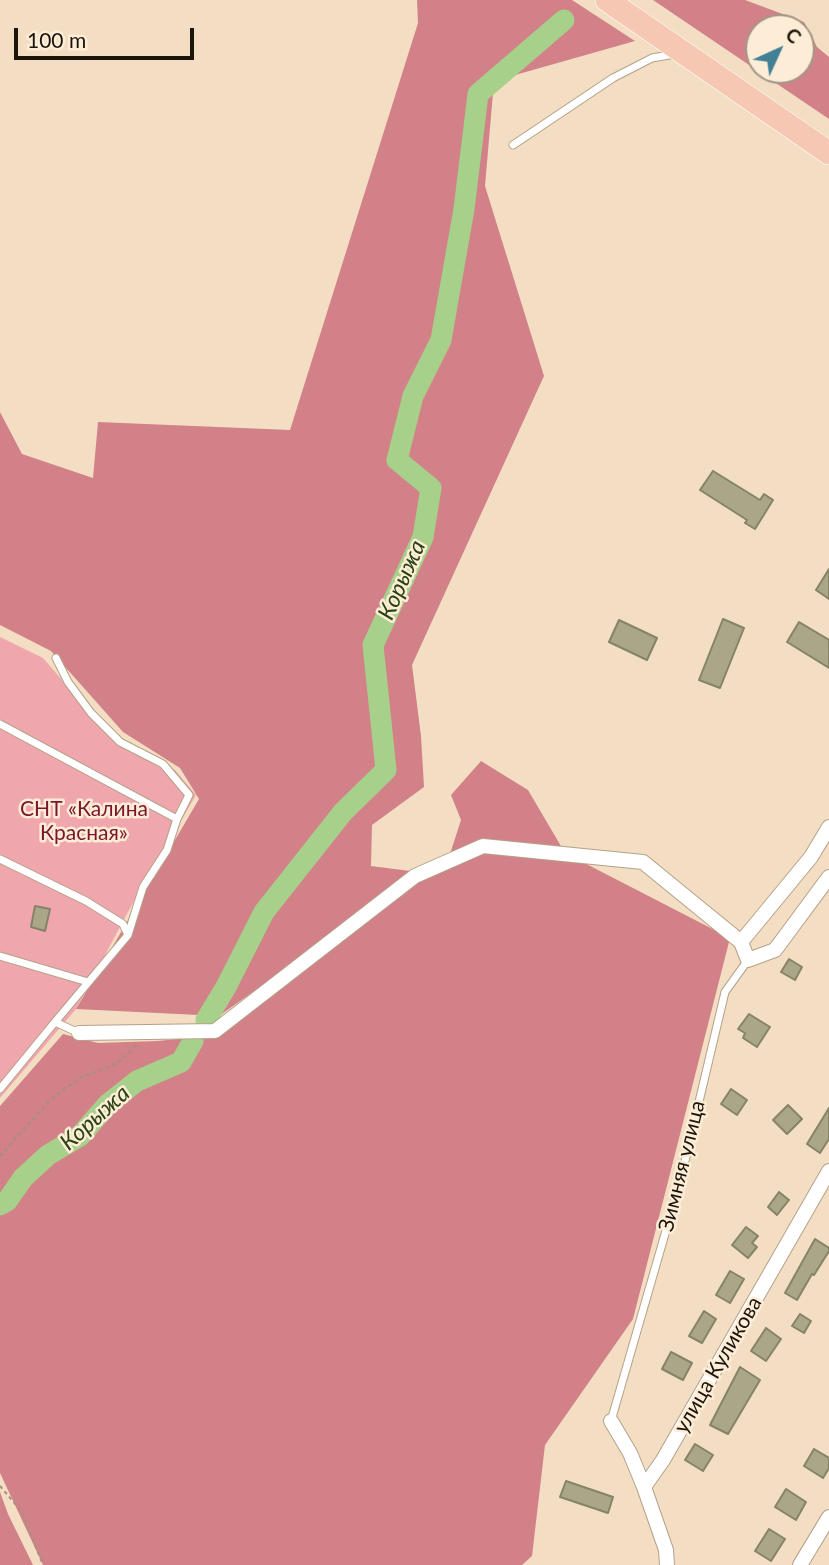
<!DOCTYPE html>
<html>
<head>
<meta charset="utf-8">
<style>
	body { margin:0 }
	#map { position:relative; width:829px; height:1565px; overflow:hidden; background:#f3dec3; font-family:Lato,sans-serif }
	canvas { display:block }
	.north { position:absolute; left:745px; top:14px; width:70px; height:70px; box-sizing:border-box; background:#fdecd6; border:2px solid #a39685; border-radius:50%; rotate:45deg; font-size:19px; font-weight:700; line-height:28px; text-align:center; color:#1b140b }
	.north::after { content:''; display:block; margin:auto; width:24px; height:32px; background:#418095; clip-path:polygon(50% 0,100% 100%,50% 72%,0 100%) }
	.scale { position:absolute; left:14px; top:28px; width:180px; height:32px; box-sizing:border-box; border:4px solid #1b140b; border-top:0; padding-left:9px; font-size:21px; line-height:24px; white-space:nowrap; color:#1b140b; -webkit-text-stroke:5px #fdecd6; paint-order:stroke }
</style>
</head>
<body>
<div id="map">
<canvas width="829" height="1565"></canvas>
<div class="north">С</div>
<div class="scale">100 m</div>
</div>
<script>
const ctx = document.querySelector('canvas').getContext('2d');
ctx.lineJoin = 'round';
function fill(path, color) { ctx.fillStyle = color; ctx.fill(path, 'evenodd'); }
const poly = rows => new Path2D(rows.map(r => 'M' + r).join(''));
function stroke(path, color, width, dash) { ctx.strokeStyle = color; ctx.lineWidth = width; ctx.lineCap = dash ? 'butt' : 'round'; ctx.setLineDash(dash || []); ctx.stroke(path); }
function drawText(font, color, halo, rows, align = 'center') {
  ctx.font = font + ' Lato,sans-serif'; ctx.lineWidth = 5; ctx.setLineDash([]); ctx.textBaseline = 'middle'; ctx.strokeStyle = halo; ctx.fillStyle = color; for (const [text, x, y, turn = 0] of rows) {
    ctx.save(); ctx.translate(x, y); ctx.rotate((+turn || 0) * Math.PI / 180); ctx.textAlign = isNaN(turn) ? turn : align; if (halo) ctx.strokeText(text, 0, 0); ctx.fillText(text, 0, 0); ctx.restore();
  }
}
fill(poly([
	[0,637,43,658,119,746,175,770,196,795,134,901,76,1009,0,1098]
]), '#efa7ad');
fill(poly([
	[417,0,572,0,635,41,494,81,485,186,544,376,412,665,421,736,424,787,372,825,371,866,410,871,324,941,219,1016,76,1009,199,799,180,768,123,732,51,651,0,625,0,412,22,454,93,478,98,422,290,430,418,23],
	[653,0,745,0,804,22,817,47,829,57,829,119],
	[759,28,801,28,801,70,759,70],
	[481,761,528,790,565,853,730,938,633,1319,545,1445,532,1556,522,1565,43,1565,0,1473,0,1106,63,1034,98,1043,157,1041,219,1035,285,986,450,854,461,820,451,795],
	[0,1492,8,1514,33,1565,0,1565]
]), '#d38189');
stroke(poly([
	[206,1020,226,987,264,912,343,812,386,770,373,645,423,537,431,488,397,460,413,396,441,340,464,209,478,94,564,20],
	[0,1205,7,1201,23,1178,48,1155,80,1136,108,1104,137,1081,181,1062,193,1041]
]), '#a7d08a', 21);
const building = poly([
	[713,471,760,500,764,494,773,500,755,529,745,523,747,520,700,490,713,471],
	[829,569,829,599,816,590,829,569],
	[723,619,744,628,720,688,699,680,723,619],
	[619,620,657,638,647,660,609,642,619,620],
	[799,622,829,640,829,668,787,642,799,622],
	[35,906,50,909,45,931,31,927,35,906],
	[789,959,802,967,795,980,781,972,789,959],
	[749,1014,770,1027,757,1047,743,1038,745,1033,738,1029,749,1014],
	[731,1089,747,1100,737,1115,721,1104,731,1089],
	[788,1105,802,1119,787,1134,773,1120,788,1105],
	[829,1108,829,1139,820,1153,807,1144,829,1108],
	[779,1192,789,1200,777,1215,768,1207,779,1192],
	[746,1227,758,1236,752,1243,757,1247,748,1258,732,1245,746,1227],
	[815,1239,829,1248,829,1251,814,1275,812,1274,797,1300,785,1293,815,1239],
	[730,1271,744,1279,730,1303,716,1295,730,1271],
	[704,1311,716,1319,702,1343,689,1336,704,1311],
	[800,1314,811,1321,804,1333,792,1326,800,1314],
	[766,1328,781,1339,766,1361,751,1351,766,1328],
	[671,1352,692,1363,683,1380,662,1369,671,1352],
	[740,1367,760,1380,728,1434,710,1425,740,1367],
	[695,1444,713,1455,703,1471,685,1460,695,1444],
	[814,1449,829,1458,829,1468,823,1478,804,1466,814,1449],
	[566,1481,613,1497,608,1513,560,1497,566,1481],
	[786,1489,806,1502,796,1520,775,1507,786,1489],
	[769,1529,785,1539,771,1561,755,1551,769,1529]
]);
fill(building, '#aaa789');
stroke(building, '#868366', 2);
const lane = poly([
	[513,145,613,78,652,58,675,54],
	[56,658,68,682,91,713,120,742,163,764,189,795,177,819],
	[0,724,177,819,167,850,143,887,128,935],
	[0,859,86,901,123,924,128,935,55,1022,79,1033],
	[0,956,88,982],
	[0,1089,55,1022],
	[611,1421,680,1182,725,992,748,960]
]);
const street = poly([
	[829,827,811,857,741,942,748,960,775,950,829,877],
	[79,1033,215,1031,415,876,483,846,643,862,741,942],
	[611,1421,630,1453,644,1487],
	[667,1565,666,1550,644,1487,663,1460,829,1171],
	[800,1565,829,1517]
]);
const primary = poly([
	[607,0,829,153]
]);
stroke(lane, '#b5a188', 9);
stroke(street, '#b5a188', 16);
stroke(primary, '#fff', 24);
stroke(poly([
	[0,1156,52,1098,80,1078,118,1063,136,1045],
	[0,1486,22,1512,43,1565]
]), '#a1917d', 2, [3.5, 3.5]);
stroke(lane, '#fff', 7);
stroke(street, '#fff', 14);
stroke(primary, '#f6c7b3', 23);
drawText('21px', '#7a162d', '#fdecd6', [
	["СНТ «Калина",84,809],
	["Красная»",84,833]
]);
drawText('21px', '#1b140b', '#fdecd6', [
	["Зимняя улица",682,1166,-76],
	["улица Куликова",718,1365,-60]
]);
drawText('italic 23px', '#284211', '#fdecd6', [
	["Корыжа",402,580,-66],
	["Корыжа",95,1118,-42]
]);
</script>
</body>
</html>
